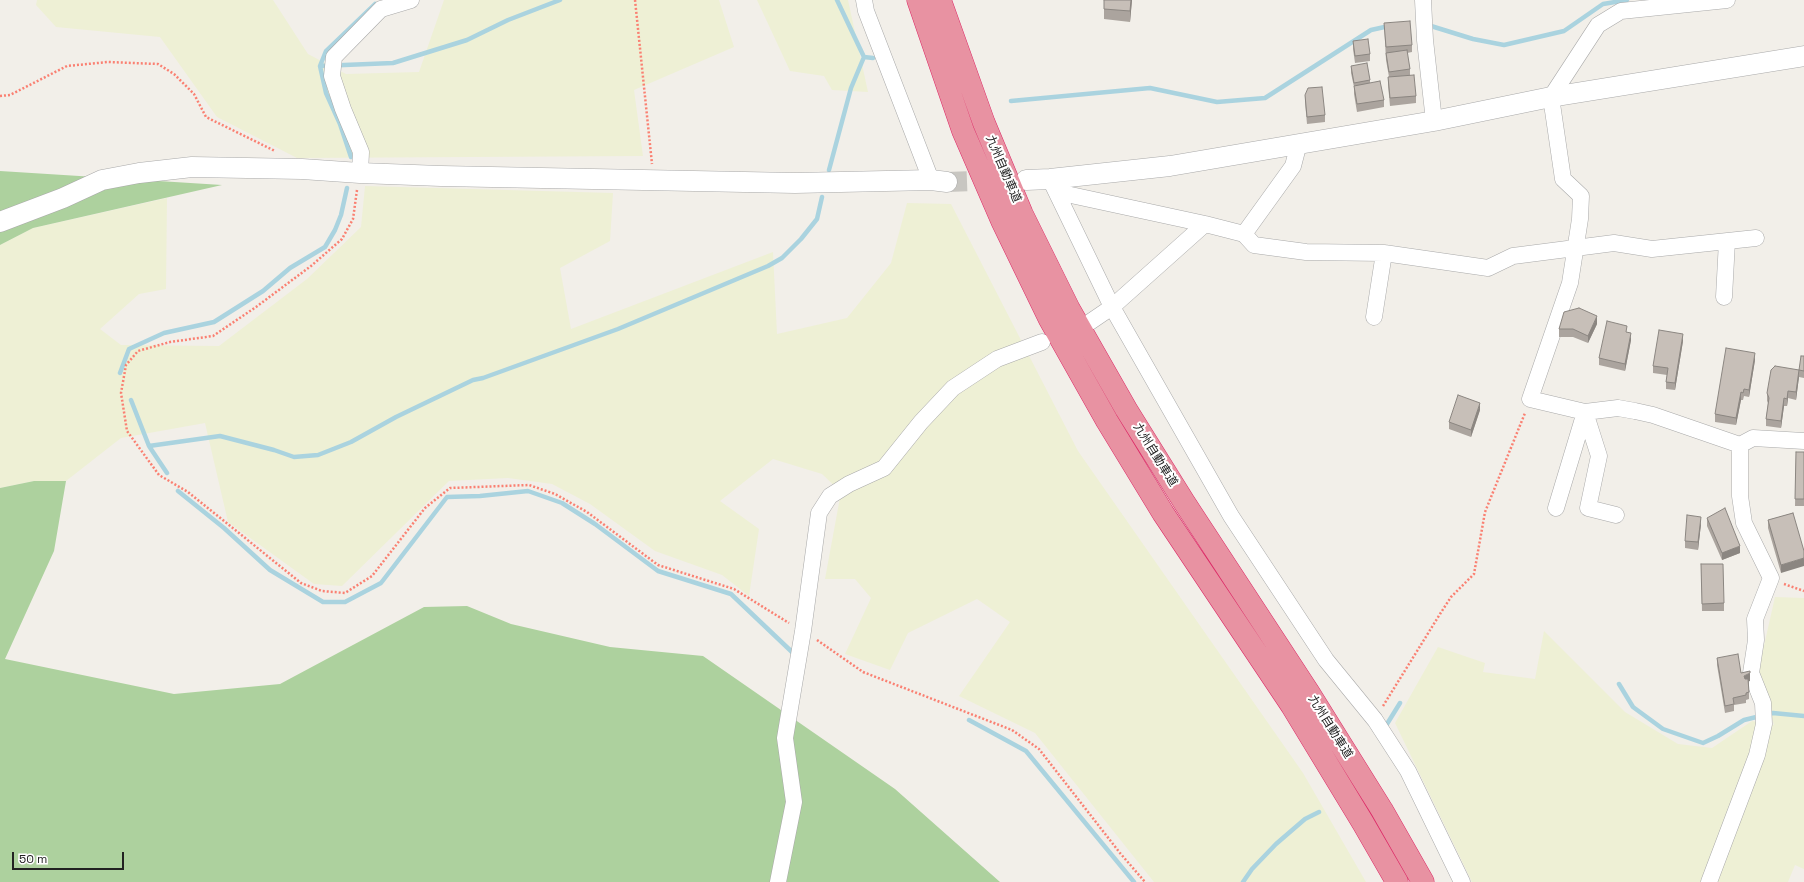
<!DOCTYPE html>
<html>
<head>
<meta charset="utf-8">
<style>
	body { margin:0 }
	#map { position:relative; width:1804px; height:882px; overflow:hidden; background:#f2efe9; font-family:"Space Grotesk",sans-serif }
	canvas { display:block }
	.scale { position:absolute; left:12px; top:852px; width:112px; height:18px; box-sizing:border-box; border:2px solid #222; border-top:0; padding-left:5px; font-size:12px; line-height:14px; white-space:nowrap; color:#222; -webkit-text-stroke:3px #fff; paint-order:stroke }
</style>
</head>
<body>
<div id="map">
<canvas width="1804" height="882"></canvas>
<div class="scale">50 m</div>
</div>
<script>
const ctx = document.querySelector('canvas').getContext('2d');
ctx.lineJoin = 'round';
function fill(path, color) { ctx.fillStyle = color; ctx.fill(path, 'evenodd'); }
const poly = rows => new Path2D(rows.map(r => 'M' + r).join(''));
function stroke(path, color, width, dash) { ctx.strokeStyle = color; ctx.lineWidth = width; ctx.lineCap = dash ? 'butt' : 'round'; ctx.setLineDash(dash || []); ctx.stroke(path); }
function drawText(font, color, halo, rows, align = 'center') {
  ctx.font = font + ' "Space Grotesk","Noto Sans JP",sans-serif'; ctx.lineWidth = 4; ctx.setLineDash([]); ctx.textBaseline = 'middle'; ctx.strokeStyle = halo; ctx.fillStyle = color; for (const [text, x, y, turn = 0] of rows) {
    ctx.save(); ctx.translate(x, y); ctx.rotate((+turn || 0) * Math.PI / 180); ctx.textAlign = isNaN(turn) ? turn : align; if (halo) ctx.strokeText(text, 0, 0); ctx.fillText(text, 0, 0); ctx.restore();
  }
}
fill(poly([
	[37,0,273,0,308,54,346,74,419,72,444,0,719,0,734,47,634,90,643,156,297,158,217,117,160,37,56,27,36,5],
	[757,0,848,0,868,92,832,90,824,76,790,71],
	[365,186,613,193,610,241,560,268,571,329,773,252,777,334,847,318,891,263,907,203,951,204,1078,451,1303,773,1366,882,1154,882,1035,733,959,696,1010,622,977,599,908,633,890,670,845,654,871,598,855,579,825,579,841,492,822,474,773,459,720,501,759,529,749,596,722,575,655,551,590,504,552,484,508,478,449,481,342,586,314,584,228,522,205,423,121,438,66,481,34,481,0,488,0,245,33,228,167,198,166,289,139,294,100,329,121,345,219,346,307,279,361,227],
	[1775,597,1804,598,1804,869,1795,865,1788,882,1472,882,1395,723,1438,647,1485,663,1483,672,1535,679,1544,631,1625,712,1678,744,1712,748,1752,721,1774,725,1758,672]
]), '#eef0d5');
fill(poly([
	[0,171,222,185,33,228,0,245],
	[34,481,66,481,54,551,5,659,174,694,280,684,424,607,467,606,511,624,610,647,703,656,895,789,1000,882,0,882,0,488]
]), '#add19e');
stroke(poly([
	[1431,26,1473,39,1504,45,1564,31,1603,4,1627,0],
	[864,57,873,58],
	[320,66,393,63,467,40,508,20,560,0],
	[1011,101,1150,88,1217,102,1265,98,1371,30,1389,26],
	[351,157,340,124,326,93,320,66,326,51,375,4],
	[829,170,851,88,864,57,837,0],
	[120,373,129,349,164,333,214,322,263,291,290,268,325,247,335,230,341,215,347,188],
	[131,400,149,446,167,473],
	[149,446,220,436,274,450,294,457,318,455,351,442,396,417,473,380,483,378,618,329,768,266,782,258,801,239,817,219,822,197],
	[178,491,224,528,270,570,323,602,345,602,381,583,447,497,480,496,528,491,562,503,595,524,658,571,731,594,792,652],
	[1619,684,1633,707,1663,729,1703,743,1718,736,1744,720,1773,713,1804,716],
	[969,720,1026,751,1134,882],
	[1387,724,1400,703],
	[1243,882,1252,869,1276,844,1305,819,1319,812]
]), '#aad3df', 4.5);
stroke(poly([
	[947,182,999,180]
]), '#c8c6c1', 20, [20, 10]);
const minor = poly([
	[864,0,866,11,931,180],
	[1423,0,1425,40,1434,121],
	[1727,0,1621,11,1598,25,1551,97,1563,179,1581,196,1580,219,1570,283,1530,399,1585,412,1618,408,1635,411,1653,415,1740,445,1753,438,1804,441],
	[360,173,361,152,343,109,332,76,334,57,381,9,411,0],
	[1050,179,1112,307,1231,516,1326,660,1375,720,1408,771,1462,882],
	[1057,192,1205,224,1244,234,1293,166,1299,143],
	[1244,234,1254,245,1306,252,1384,253,1488,268,1513,256,1614,243,1652,249,1756,238],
	[1724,297,1727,241],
	[1374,317,1384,253],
	[1090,322,1112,307,1205,224],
	[1585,412,1599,456,1588,508,1616,515],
	[1556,508,1585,412],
	[778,882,794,802,785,738,803,631,819,513,830,496,849,484,884,468,921,422,953,388,997,359,1042,342],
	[1709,882,1757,755,1764,724,1763,703,1751,673,1756,640,1755,619,1771,578,1744,523,1740,496,1740,445]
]);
const tertiary = poly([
	[1026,180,1050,179,1170,166,1434,121,1551,97,1804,56],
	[0,222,63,198,102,180,139,173,192,167,302,169,360,173,441,176,795,183,931,180,947,182]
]);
const motorway = poly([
	[918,0,963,131,1002,221,1049,318,1107,421,1163,513,1292,706,1363,823,1397,882],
	[940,0,984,123,1022,214,1069,309,1126,409,1184,502,1309,693,1382,810,1423,882]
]);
stroke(minor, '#a9a9a9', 17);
stroke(tertiary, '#a9a9a9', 21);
stroke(motorway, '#dc2a67', 23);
stroke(poly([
	[635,0,652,164],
	[0,96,10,95,67,66,108,62,158,64,174,74,194,94,206,117,275,151],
	[357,190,353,219,342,239,311,266,256,307,213,336,170,342,138,351,126,365,121,393,127,431,159,475,188,492,301,583,322,591,345,593,372,576,425,508,450,488,529,485,555,494,587,512,658,565,734,589,789,623],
	[1784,584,1804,591],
	[817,640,863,672,1012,730,1039,749,1120,853,1145,882],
	[1383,706,1440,614,1451,597,1474,574,1485,512,1525,413]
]), '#fa8072', 2.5, [2, 2]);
stroke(minor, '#fff', 16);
stroke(tertiary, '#fff', 20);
stroke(motorway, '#e892a2', 22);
fill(poly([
	[1104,0,1132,0,1130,22,1104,19],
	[1384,23,1412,45,1412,52,1407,53,1410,69,1410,75,1416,96,1416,103,1390,106,1388,85,1388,77,1389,77,1386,60],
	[1353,41,1370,54,1370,61,1355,63,1353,49],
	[1351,66,1370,80,1370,83,1384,100,1384,107,1357,112,1354,94,1354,87,1351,73],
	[1305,95,1325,115,1325,122,1307,124,1305,102],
	[1597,324,1588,343,1573,337,1559,337,1559,329],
	[1627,332,1631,340,1625,371,1599,365,1599,358],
	[1683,341,1675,390,1666,389,1666,382,1667,375,1653,373,1653,366],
	[1804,356,1804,378,1799,377,1796,400,1788,398,1787,406,1784,406,1781,428,1766,426,1766,419,1768,403,1767,401,1767,393,1799,370],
	[1755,360,1749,397,1744,396,1743,400,1741,400,1736,425,1715,422,1715,414],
	[1480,410,1471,437,1449,429,1449,422],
	[1796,452,1804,452,1804,506,1795,506],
	[1793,513,1781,573,1768,528,1768,520],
	[1707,518,1740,553,1722,560,1707,526],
	[1701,524,1698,550,1685,548,1685,541],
	[1701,564,1724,603,1724,611,1702,611],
	[1717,658,1741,673,1750,681,1749,681,1749,699,1746,700,1746,703,1734,705,1734,711,1725,713,1717,665]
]), '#aba49e');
fill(poly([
	[1131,0,1132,0,1130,22,1130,11],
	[1597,316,1597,324,1588,343,1588,336],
	[1631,333,1631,340,1625,371,1625,364],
	[1683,334,1683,341,1675,390,1675,383],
	[1755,353,1755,360,1749,397,1749,390],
	[1799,370,1799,377,1796,400,1796,392],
	[1788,391,1788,398,1787,406,1787,399],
	[1741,392,1741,400,1736,425,1736,418],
	[1784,398,1784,406,1781,428,1781,421],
	[1480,403,1480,410,1471,437,1471,430],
	[1701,517,1701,524,1698,550,1698,542],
	[1740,546,1740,553,1722,560,1722,553],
	[1804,558,1804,566,1781,573,1781,565],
	[1750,673,1750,681,1744,683,1744,676]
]), '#8b8681');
const building = poly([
	[1104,0,1131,0,1130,11,1104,9,1104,0],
	[1410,21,1412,45,1386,47,1384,23,1410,21],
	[1368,39,1370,54,1355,56,1353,41,1368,39],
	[1407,50,1410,69,1389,72,1386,53,1407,50],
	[1367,63,1370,80,1354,83,1351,66,1367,63],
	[1414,75,1416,96,1390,98,1388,77,1414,75],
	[1380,81,1384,100,1357,104,1354,86,1380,81],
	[1322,87,1325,115,1307,117,1305,95,1308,88,1322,87],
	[1579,308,1597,316,1588,336,1573,329,1559,329,1564,312,1579,308],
	[1607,321,1627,326,1626,332,1631,333,1625,364,1599,358,1607,321],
	[1659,330,1683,334,1675,383,1666,382,1668,368,1653,366,1659,330],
	[1726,348,1755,353,1749,390,1744,389,1743,393,1741,392,1736,418,1715,414,1726,348],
	[1801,356,1804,356,1804,371,1799,370,1801,356],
	[1775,366,1799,370,1796,392,1788,391,1787,399,1784,398,1781,421,1766,419,1769,398,1767,393,1771,370,1775,366],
	[1458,395,1480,403,1471,430,1449,422,1458,395],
	[1796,452,1804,452,1804,499,1795,499,1796,452],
	[1725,508,1740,546,1722,553,1707,518,1725,508],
	[1793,513,1804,551,1804,558,1781,565,1768,520,1793,513],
	[1687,515,1701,517,1698,542,1685,541,1687,515],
	[1701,564,1723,564,1724,603,1702,604,1701,564],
	[1738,654,1741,673,1750,671,1750,673,1744,676,1745,679,1748,679,1749,692,1746,693,1746,695,1733,698,1734,704,1725,706,1717,658,1738,654]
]);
fill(building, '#c7bfb8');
stroke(building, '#8b8681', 1);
drawText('12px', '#222', '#fff', [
	["九州自動車道",1003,169,67],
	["九州自動車道",1155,455,58],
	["九州自動車道",1330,727,58]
]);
</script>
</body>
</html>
